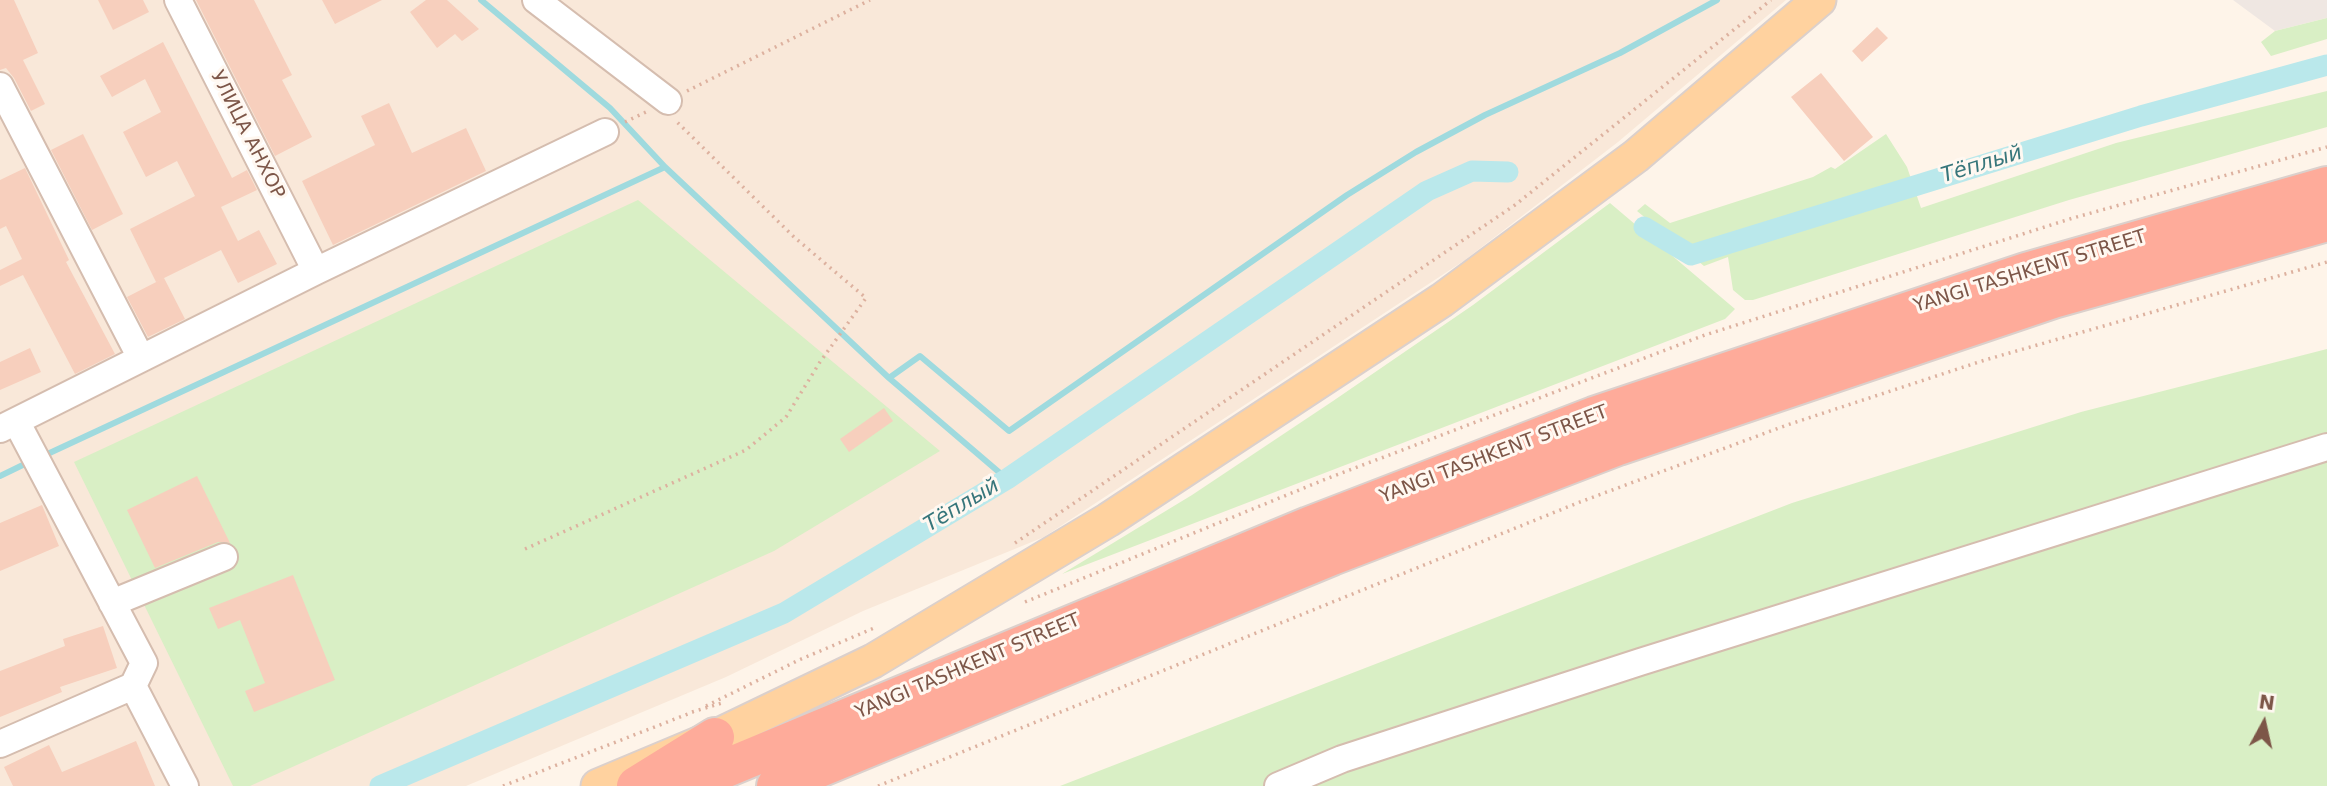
<!DOCTYPE html>
<html>
<head>
<meta charset="utf-8">
<style>
	body { margin:0 }
	#map { position:relative; width:2327px; height:786px; overflow:hidden; background:#fef4e9; font-family:"DejaVu Sans",sans-serif }
	canvas { display:block }
	.north { position:absolute; left:2229px; top:688px; width:70px; height:70px; -webkit-text-stroke:5px #fff8f1; paint-order:stroke; rotate:8deg; font-size:19px; font-weight:700; line-height:28px; text-align:center; color:#7d5648 }
	.north::after { content:''; display:block; margin:auto; width:24px; height:32px; background:#7d5648; clip-path:polygon(50% 0,100% 100%,50% 72%,0 100%) }
</style>
</head>
<body>
<div id="map">
<canvas width="2327" height="786"></canvas>
<div class="north">N</div>
</div>
<script>
const ctx = document.querySelector('canvas').getContext('2d');
ctx.lineJoin = 'round';
function fill(path, color) { ctx.fillStyle = color; ctx.fill(path, 'evenodd'); }
const poly = rows => new Path2D(rows.map(r => 'M' + r).join(''));
function stroke(path, color, width, dash) { ctx.strokeStyle = color; ctx.lineWidth = width; ctx.lineCap = dash ? 'butt' : 'round'; ctx.setLineDash(dash || []); ctx.stroke(path); }
function drawText(font, color, halo, rows, align = 'center') {
  ctx.font = font + ' "DejaVu Sans",sans-serif'; ctx.lineWidth = 6; ctx.setLineDash([]); ctx.textBaseline = 'middle'; ctx.strokeStyle = halo; ctx.fillStyle = color; for (const [text, x, y, turn = 0] of rows) {
    ctx.save(); ctx.translate(x, y); ctx.rotate((+turn || 0) * Math.PI / 180); ctx.textAlign = isNaN(turn) ? turn : align; if (halo) ctx.strokeText(text, 0, 0); ctx.fillText(text, 0, 0); ctx.restore();
  }
}
fill(poly([
	[0,0,1786,0,1618,142,1465,260,1044,537,863,611,726,677,466,786,0,786]
]), '#f9e8d9');
fill(poly([
	[2233,0,2327,0,2327,18,2275,31]
]), '#efe7e2');
fill(poly([
	[2327,18,2327,39,2271,56,2261,42,2275,31],
	[2327,91,2327,127,2069,200,1753,300,1745,300,1733,290,1728,257,1704,266,1637,211,1645,204,1670,223,1813,177,1831,167,1835,169,1886,134,1907,167,1921,208,2116,143],
	[638,200,940,451,774,551,250,786,233,786,74,462],
	[1610,203,1735,309,1725,319,1062,574,1192,495,1333,401,1473,305],
	[2327,349,2327,786,1060,786,1792,503,2081,412]
]), '#d9efc5');
stroke(poly([
	[481,0,610,108,665,167,889,378,920,356,1009,431,1347,195,1416,152,1485,115,1620,53,1717,0],
	[889,378,1007,479],
	[41,457,665,167],
	[0,476,31,461]
]), '#9fdade', 6);
stroke(poly([
	[1644,227,1691,255,2141,116,2327,65],
	[380,786,784,613,1007,479,1427,191,1472,171,1508,172]
]), '#bae8eb', 21);
fill(poly([
	[0,0,14,0,38,53,23,60,45,104,31,111,14,78,6,68,0,70],
	[98,0,143,0,149,12,113,30],
	[196,0,254,0,292,75,282,80,312,137,275,156],
	[322,0,382,0,335,24],
	[426,0,447,0,479,29,462,41,455,34,437,48,410,12],
	[1877,27,1888,38,1862,62,1852,51],
	[163,42,232,178,247,170,257,190,221,207,238,241,259,230,277,264,238,283,221,250,156,282,130,229,195,196,177,161,146,177,123,132,161,112,145,79,112,97,100,76],
	[1821,73,1873,137,1844,161,1791,97],
	[389,103,412,153,466,128,486,171,333,245,302,181,375,145,361,116],
	[83,134,123,214,92,230,51,150],
	[25,168,69,260,66,262,115,354,75,374,23,275,0,286,0,270,22,259,6,226,0,229,0,180],
	[164,278,185,319,148,337,127,297],
	[30,348,41,372,0,390,0,362],
	[884,408,893,421,849,452,840,439],
	[197,476,230,543,218,542,155,568,127,510],
	[42,505,59,546,0,571,0,523],
	[293,575,335,680,254,712,245,691,265,683,240,620,218,629,209,608],
	[103,626,117,668,60,687,62,692,0,717,0,671,65,646,63,639],
	[136,741,155,786,13,786,4,767,49,745,62,772]
]), '#f7cfbd');
const minor = poly([
	[178,0,316,271],
	[536,0,668,101],
	[0,86,141,358],
	[0,429,316,271,605,132],
	[112,603,224,557],
	[133,686,185,786],
	[0,744,133,686,144,663,16,421],
	[1278,786,1342,759,1640,662,2327,447]
]);
const major = poly([
	[598,786,715,737,873,661,1108,520,1442,300,1636,156,1819,0]
]);
const highway = poly([
	[636,786,715,737],
	[683,786,1309,526,1594,416,2026,272,2327,186],
	[776,786,1332,556,1618,446,2053,299,2327,222]
]);
stroke(minor, '#d5bdaf', 30);
stroke(major, '#dbd0cc', 37);
stroke(highway, '#dbd0cc', 42);
stroke(poly([
	[687,91,870,0],
	[625,122,646,112],
	[1015,543,1515,205,1771,0],
	[525,549,746,450,786,417,820,362,866,298,794,237,676,121],
	[1025,602,1326,479,1705,335,2073,218,2327,147],
	[706,706,799,660,874,628],
	[692,712,722,703],
	[503,786,693,712],
	[878,786,1580,502,1787,425,1985,360,2327,262]
]), '#ddb19f', 3.5, [2, 5]);
stroke(minor, '#fff', 26);
stroke(major, '#ffd29f', 33);
stroke(highway, '#feab9a', 38);
drawText('19px', '#7d5648', '#fff8f1', [
	["УЛИЦА АНХОР",247,135,63],
	["YANGI TASHKENT STREET",2030,272,-17],
	["YANGI TASHKENT STREET",1494,455,-21],
	["YANGI TASHKENT STREET",968,667,-23]
]);
drawText('italic 21px', '#37767b', '#fff8f1', [
	["Тёплый",1982,165,-17],
	["Тёплый",962,506,-31]
]);
</script>
</body>
</html>
